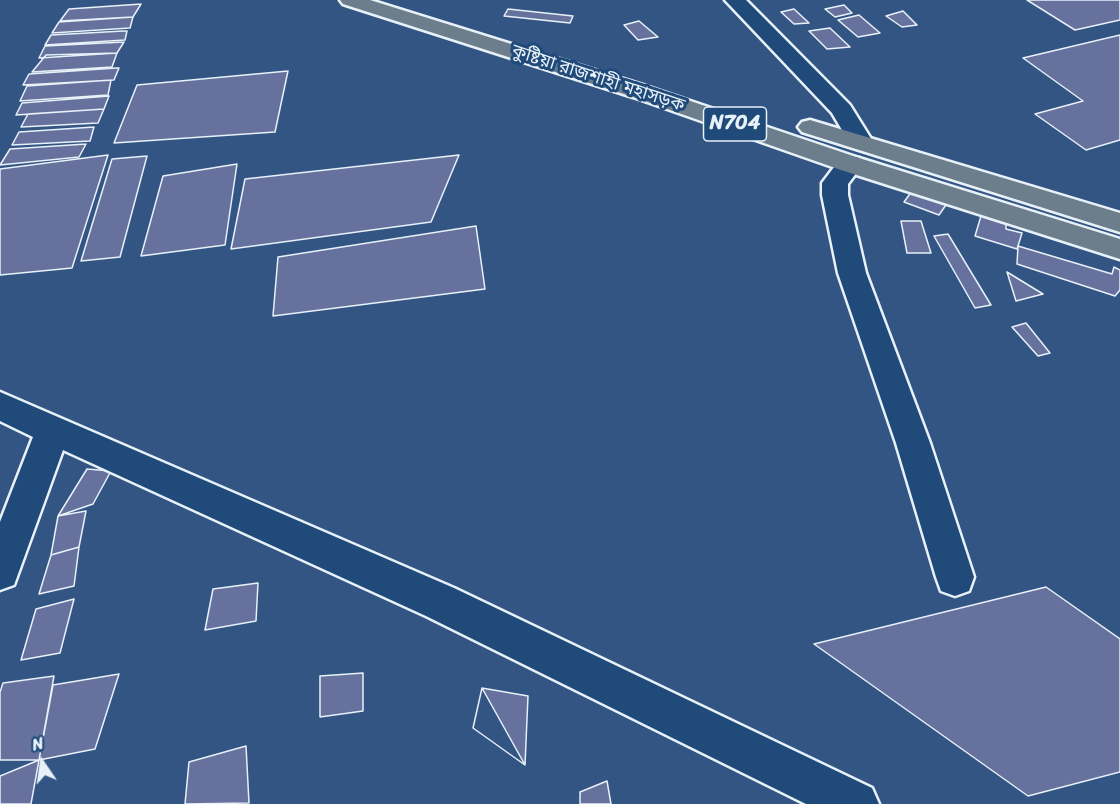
<!DOCTYPE html>
<html>
<head>
<meta charset="utf-8">
<style>
	body { margin:0 }
	#map { position:relative; width:1120px; height:804px; overflow:hidden; background:#335584; font-family:Sriracha,sans-serif }
	canvas { display:block }
	.north { position:absolute; left:12px; top:732px; width:60px; height:60px; -webkit-text-stroke:4px #1f4a7a; paint-order:stroke; rotate:347deg; font-size:16px; font-weight:700; line-height:24px; text-align:center; color:#e8f1f8 }
	.north::after { content:''; display:block; margin:auto; width:21px; height:27px; background:#e8f1f8; clip-path:polygon(50% 0,100% 100%,50% 72%,0 100%) }
</style>
</head>
<body>
<div id="map">
<canvas width="1120" height="804"></canvas>
<div class="north">N</div>
</div>
<script>
const ctx = document.querySelector('canvas').getContext('2d');
ctx.lineJoin = 'round';
function fill(path, color) { ctx.fillStyle = color; ctx.fill(path, 'evenodd'); }
const poly = rows => new Path2D(rows.map(r => 'M' + r).join(''));
function stroke(path, color, width, dash) { ctx.strokeStyle = color; ctx.lineWidth = width; ctx.lineCap = dash ? 'butt' : 'round'; ctx.setLineDash(dash || []); ctx.stroke(path); }
function drawText(font, color, halo, rows, align = 'center') {
  ctx.font = font + ' Sriracha,"Noto Sans Bengali",sans-serif'; ctx.lineWidth = 6; ctx.setLineDash([]); ctx.textBaseline = 'middle'; ctx.strokeStyle = halo; ctx.fillStyle = color; for (const [text, x, y, turn = 0] of rows) {
    ctx.save(); ctx.translate(x, y); ctx.rotate((+turn || 0) * Math.PI / 180); ctx.textAlign = isNaN(turn) ? turn : align; if (halo) ctx.strokeText(text, 0, 0); ctx.fillText(text, 0, 0); ctx.restore();
  }
}
const building = poly([
	[1027,0,1120,0,1120,20,1075,30,1027,0],
	[141,4,133,17,60,21,69,9,141,4],
	[844,5,852,13,835,17,825,9,844,5],
	[508,9,573,16,570,23,504,16,508,9],
	[794,9,809,23,794,24,781,12,794,9],
	[903,11,917,25,902,27,886,16,903,11],
	[859,15,880,33,858,37,838,20,859,15],
	[133,17,130,28,52,33,59,22,133,17],
	[639,21,658,37,638,40,624,25,639,21],
	[830,28,850,47,827,49,809,31,830,28],
	[123,31,127,31,125,40,45,45,51,35,123,31],
	[1120,35,1120,140,1086,150,1035,114,1083,101,1023,58,1120,35],
	[124,42,117,53,39,58,45,46,124,42],
	[117,53,112,67,32,72,46,55,117,53],
	[116,68,119,68,114,80,23,85,29,74,116,68],
	[288,71,275,132,114,143,137,85,288,71],
	[111,80,108,95,20,101,27,86,111,80],
	[109,96,104,109,16,115,22,103,109,96],
	[104,109,98,123,21,127,28,114,104,109],
	[94,127,90,141,12,145,19,132,94,127],
	[86,144,79,157,0,165,10,149,86,144],
	[108,155,72,268,0,275,0,169,108,155],
	[459,155,431,222,231,249,245,179,459,155],
	[147,156,120,257,81,261,112,159,147,156],
	[237,164,225,245,141,256,163,176,237,164],
	[912,191,948,202,939,215,904,202,912,191],
	[981,216,1006,224,1006,229,1022,233,1017,249,975,236,981,216],
	[901,221,921,221,931,253,907,253,901,221],
	[476,226,485,289,273,316,278,257,476,226],
	[948,234,991,305,975,308,934,236,948,234],
	[1018,246,1112,274,1114,267,1120,270,1120,290,1115,296,1017,264,1018,246],
	[1007,272,1043,294,1016,301,1007,272],
	[1026,323,1050,353,1038,356,1012,327,1026,323],
	[87,469,111,471,93,504,58,516,87,469],
	[86,511,79,547,51,555,58,516,86,511],
	[79,547,74,586,39,594,51,555,79,547],
	[258,583,256,621,205,630,213,589,258,583],
	[1046,587,1120,639,1120,772,1028,796,814,644,1046,587],
	[74,599,60,653,21,660,36,609,74,599],
	[363,673,363,711,320,717,320,676,363,673],
	[119,674,95,749,39,760,53,685,119,674],
	[54,676,39,760,0,760,0,692,3,683,54,676],
	[482,688,525,765,473,728,482,688],
	[482,688,528,696,525,765,473,728,482,688],
	[246,746,249,803,185,804,189,762,246,746],
	[39,760,31,804,0,804,0,776,39,760],
	[607,781,611,804,580,804,580,792,607,781]
]);
fill(building, '#66729d');
stroke(building, '#e8f1f8', 1.5);
const minor = poly([
	[725,0,746,0,850,105,873,142,870,147,861,150,852,147,832,113,725,0],
	[850,156,859,158,863,164,848,184,848,195,866,273,930,443,974,577,969,591,955,596,941,591,936,577,896,443,838,273,822,195,822,183,841,158,850,156],
	[0,392,454,588,872,788,879,804,806,804,426,616,63,450,14,585,0,590,0,522,33,437,0,421,0,392]
]);
const highway = poly([
	[340,0,370,0,649,87,859,158,1120,239,1120,259,841,170,633,97,343,4,340,0],
	[810,120,1120,213,1120,232,802,132,798,127,802,122,810,120]
]);
stroke(minor, '#e8f1f8', 5);
stroke(highway, '#e8f1f8', 5);
fill(minor, '#1f4a7a');
fill(highway, '#6c7d8c');
drawText('18px', '#e8f1f8', '#1f4a7a', [
	["কুষ্টিয়া রাজশাহী মহাসড়ক",598,79,18]
]);
for (const [x, y, w] of [
	[735,124,63]
]) { const box = new Path2D(); box.roundRect(x - w / 2, y - 17, w, 34, 4.5); ctx.fillStyle = '#1f4a7a'; ctx.fill(box); stroke(box, '#e8f1f8', 1.5); }
drawText('bold 20px', '#e8f1f8', null, [
	["N704",735,124]
]);
</script>
</body>
</html>
